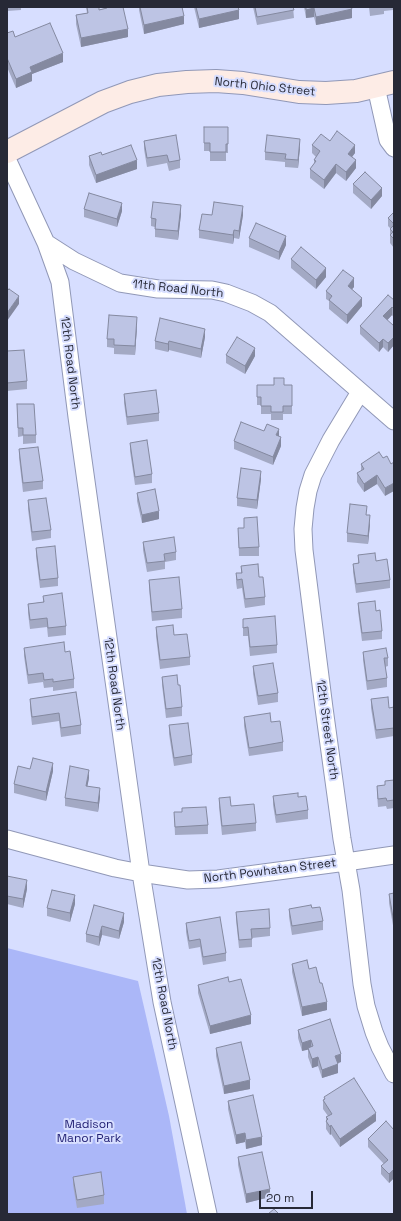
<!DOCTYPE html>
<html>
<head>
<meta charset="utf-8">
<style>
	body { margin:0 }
	#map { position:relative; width:401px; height:1221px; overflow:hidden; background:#d7deff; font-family:"Space Grotesk",sans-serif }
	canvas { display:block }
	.frame { position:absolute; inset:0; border:8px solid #272936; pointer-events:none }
	.scale { position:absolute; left:259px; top:1191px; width:54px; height:18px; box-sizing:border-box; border:2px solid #272936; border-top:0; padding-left:5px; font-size:12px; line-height:14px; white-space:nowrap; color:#272936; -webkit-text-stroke:3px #d7deff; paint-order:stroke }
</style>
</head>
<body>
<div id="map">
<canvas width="401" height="1221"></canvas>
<div class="frame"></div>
<div class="scale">20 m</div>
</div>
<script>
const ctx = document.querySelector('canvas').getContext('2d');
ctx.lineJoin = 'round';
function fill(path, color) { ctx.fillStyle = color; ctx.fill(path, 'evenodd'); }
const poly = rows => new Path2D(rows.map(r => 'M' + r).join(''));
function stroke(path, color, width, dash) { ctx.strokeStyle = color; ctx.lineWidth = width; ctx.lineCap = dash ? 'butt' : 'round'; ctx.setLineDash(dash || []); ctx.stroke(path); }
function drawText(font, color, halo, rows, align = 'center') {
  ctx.font = font + ' "Space Grotesk",sans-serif'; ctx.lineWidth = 4; ctx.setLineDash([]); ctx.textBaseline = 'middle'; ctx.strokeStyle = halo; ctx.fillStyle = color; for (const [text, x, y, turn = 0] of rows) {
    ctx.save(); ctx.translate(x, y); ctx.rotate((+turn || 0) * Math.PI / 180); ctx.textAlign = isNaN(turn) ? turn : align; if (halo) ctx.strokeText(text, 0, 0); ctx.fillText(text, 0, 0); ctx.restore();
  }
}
fill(poly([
	[7,948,138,981,169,1116,187,1214,7,1214]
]), '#abb7f8');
const street = poly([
	[376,87,387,136,388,140,394,148],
	[7,159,46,243,60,282,77,417,141,873,162,1002,208,1214],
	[46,243,74,261,120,283,158,289,212,290,226,293,252,303,270,313,285,326,394,421],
	[360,392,331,440,313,475,308,491,305,508,303,529,304,550,324,708,342,839,351,890,362,984,366,1006,374,1032,380,1047,394,1074],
	[7,839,115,868,141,873,188,880,218,879,346,862,394,855]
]);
const secondary = poly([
	[7,152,103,102,130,92,158,85,187,82,216,81,243,83,299,92,326,93,356,91,394,82]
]);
stroke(street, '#9198b7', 19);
stroke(secondary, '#9198b7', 24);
stroke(street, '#fff', 17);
stroke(secondary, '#fdece6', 22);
fill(poly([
	[7,7,21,7,21,10,7,11],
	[86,7,99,7,99,10,105,8,104,7,123,7,128,37,81,47,76,24,76,15,87,13],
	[139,7,182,7,184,24,144,34,139,10],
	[194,7,238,7,239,19,199,28],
	[253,7,293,7,294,18,257,25],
	[304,7,351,7,352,18,316,25,314,17,306,18],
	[369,7,393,7,393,10,384,11,384,14,370,16],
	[7,33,15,37,63,62,32,74,32,81,16,88,7,67],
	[204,127,228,127,228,153,226,153,226,161,210,161,210,151,204,151],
	[144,141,180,160,180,168,169,171,167,163,147,167,144,149],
	[330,141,355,153,352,157,356,168,346,181,336,173,324,189,310,178,310,169,314,164,314,160,316,157,312,153,312,145],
	[300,147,298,168,285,167,285,162,265,160,265,152],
	[102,155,137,169,96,183,89,165,89,156],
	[353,184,382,196,371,209,353,193],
	[84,209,122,211,117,227,84,217],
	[394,212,394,248,390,243,390,228,388,226,388,218],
	[181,214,178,240,155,237,155,227,151,226,151,218],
	[212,215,243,215,239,239,234,238,233,244,199,238,199,230],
	[249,238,286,245,279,260,249,247],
	[291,259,326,277,316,289,291,268],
	[354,287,352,289,362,306,347,324,329,309,329,301,326,299,326,291],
	[394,300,394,318,392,315,387,320,394,326,394,345,388,352,383,347,379,352,360,334,360,326],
	[137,326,135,355,114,354,114,348,107,347,107,339],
	[205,337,201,358,169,350,168,352,155,349,155,341],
	[7,351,27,381,27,389,7,391],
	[226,355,255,356,245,374,226,363],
	[257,385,292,385,292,414,283,414,283,420,271,420,271,414,261,414,261,405,257,405],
	[124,394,159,413,159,421,127,425,124,403],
	[17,404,36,435,36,443,23,444,23,436,18,437],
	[264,431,279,436,281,446,273,465,234,449,234,441],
	[130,443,152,474,152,483,135,485,130,451],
	[19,449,43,481,43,489,23,492,19,458],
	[387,456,385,496,377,484,364,492,357,482,357,473,361,471,361,464,383,458],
	[261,479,257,509,237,506,237,498],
	[137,493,159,519,142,523,137,501],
	[28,500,51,530,51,538,32,541,28,509],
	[367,515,370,524,368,544,347,542,347,533],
	[244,518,259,547,259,556,239,556,238,528,244,528],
	[143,542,176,552,176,560,165,562,165,569,147,572,143,550],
	[36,548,58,578,58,586,40,588,36,556],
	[358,555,376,561,390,580,390,588,356,593,353,572,353,564,358,563],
	[241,566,259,577,265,597,265,605,245,608,242,588,237,589,236,582,236,573,241,573],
	[149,580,182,609,182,618,152,621,149,588],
	[43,596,66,626,66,635,48,637,47,627,30,629,28,613,28,604,43,602],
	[358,603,376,611,382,631,382,639,362,641,358,611],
	[243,619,277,645,277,653,250,656,248,636,243,636],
	[156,627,174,635,190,657,190,665,160,669,156,636],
	[24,648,65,652,74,679,74,688,53,691,53,687,44,688,43,682,28,684,24,656],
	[363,652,388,658,388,666,385,667,387,678,387,687,367,690,363,660],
	[253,666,278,693,278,702,258,705,253,674],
	[162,677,178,685,182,707,182,716,166,718,162,685],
	[76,692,81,725,81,734,61,737,59,721,32,725,30,708,30,699],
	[371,699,389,708,394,707,394,736,376,739,371,708],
	[244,717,271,722,283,742,283,751,249,756,244,726],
	[169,725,192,755,192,763,174,766,169,734],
	[30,769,53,771,46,801,14,793,14,784],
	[89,778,87,786,100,797,98,812,65,806,65,798],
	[394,780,394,808,387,809,386,806,378,807,377,794,377,786,385,785,385,781],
	[273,796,298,797,308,810,308,819,276,823,273,805],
	[219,798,256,823,256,831,222,835,219,807],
	[174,812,182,812,208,825,208,834,175,835],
	[7,876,27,889,23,908,7,904],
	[394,893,394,931,389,903,389,894],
	[75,904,70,922,47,916,47,908],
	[94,905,124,922,119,939,102,935,99,946,86,942,86,934],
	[289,909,323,921,323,930,292,935,289,917],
	[236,912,270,928,270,936,252,938,252,947,239,948,236,920],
	[186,923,226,953,226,961,203,965,200,947,189,949,186,932],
	[292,964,309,969,327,1010,302,1016,292,972],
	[229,982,251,1024,210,1034,198,993,198,985],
	[298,1030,341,1062,338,1063,338,1073,322,1078,318,1066,312,1068,308,1057,308,1049,302,1051,298,1038],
	[216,1048,250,1089,224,1094,216,1056],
	[324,1097,376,1121,340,1147,331,1134,330,1135,326,1129,326,1117,328,1116,323,1109,323,1100,324,1100],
	[228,1101,262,1145,246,1149,245,1142,236,1144,228,1109],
	[394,1130,394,1178,389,1183,381,1174,381,1166,384,1164,368,1147,368,1139],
	[238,1157,270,1197,246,1203,238,1165],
	[73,1177,104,1195,104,1204,77,1208,73,1185]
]), '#a3a9c4');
fill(poly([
	[314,8,314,17,306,18,306,10],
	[352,9,352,18,316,25,316,17],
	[239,10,239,19,199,28,199,19],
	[184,16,184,24,144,34,144,25],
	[128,29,128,37,81,47,81,38],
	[63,53,63,62,32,74,32,81,16,88,16,79,30,67],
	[300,139,300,147,298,168,298,160],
	[355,145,355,153,348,162,348,154],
	[137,160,137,169,96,183,96,175],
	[356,160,356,168,346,181,346,172],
	[336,164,336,173,324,189,324,180],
	[382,188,382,196,371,209,371,200],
	[122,203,122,211,117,227,117,219],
	[181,205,181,214,178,240,178,231],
	[243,206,243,215,239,239,239,231],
	[234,230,234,238,233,244,233,235],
	[286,236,286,245,279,260,279,252],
	[326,268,326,277,316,289,316,280],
	[354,278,354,287,348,294,348,286],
	[19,296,19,304,7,321,7,313],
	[362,298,362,306,347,324,347,315],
	[392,307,392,315,383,325,383,316],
	[137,317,137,326,135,355,135,346],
	[205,329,205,337,201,358,201,349],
	[394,337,394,345,388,352,388,343],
	[383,339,383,347,379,352,379,343],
	[169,341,169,350,168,352,168,344],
	[255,348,255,356,245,374,245,366],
	[279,429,279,437,276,435],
	[281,437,281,446,273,465,273,457],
	[261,471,261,479,257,509,257,500],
	[377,475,377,484,364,492,364,484],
	[394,483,394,491,385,496,385,488],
	[159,511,159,519,142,523,142,515],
	[370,515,370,524,368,544,368,536],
	[53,763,53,771,46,801,46,792],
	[89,770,89,778,86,794,86,786],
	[100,788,100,797,98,812,98,803],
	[27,880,27,889,23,908,23,899],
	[75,895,75,904,70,922,70,913],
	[124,913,124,922,119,939,119,931],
	[102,926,102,935,99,946,99,937],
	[327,1002,327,1010,302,1016,302,1007],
	[251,1015,251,1024,210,1034,210,1026],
	[311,1040,311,1049,302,1051,302,1043],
	[341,1054,341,1062,335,1064,335,1056],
	[318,1057,318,1066,312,1068,312,1059],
	[338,1064,338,1073,322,1078,322,1070],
	[250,1080,250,1089,224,1094,224,1086],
	[376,1113,376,1121,340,1147,340,1139],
	[331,1125,331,1134,330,1135,330,1127],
	[245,1133,245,1142,236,1144,236,1135],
	[262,1137,262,1145,246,1149,246,1140],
	[394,1169,394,1178,389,1183,389,1174],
	[270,1189,270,1197,246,1203,246,1194]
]), '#8489a0');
const building = poly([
	[87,7,99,7,99,10,107,8,106,7,123,7,128,29,81,38,76,15,88,13,87,7],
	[140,7,182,7,184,16,144,25,140,7],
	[196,7,238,7,239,10,199,19,196,7],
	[255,7,293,7,294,10,257,17,255,7],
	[306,7,351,7,352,9,316,17,314,8,306,10,306,7],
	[50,23,63,53,30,67,32,72,16,79,7,58,7,33,13,31,15,37,50,23],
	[204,127,228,127,228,144,226,144,226,152,210,152,210,143,204,143,204,127],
	[337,131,355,145,348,154,356,160,346,172,336,164,324,180,310,169,316,161,314,160,320,151,312,145,321,134,330,141,337,131],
	[176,135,180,160,169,162,167,155,147,158,144,141,176,135],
	[267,135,300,139,298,160,285,159,286,154,265,152,267,135],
	[131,145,137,160,96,175,89,156,101,152,102,155,131,145],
	[365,172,382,188,371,200,353,184,365,172],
	[89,193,122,203,117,219,84,209,89,193],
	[153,202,181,205,178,231,155,229,156,219,151,218,153,202],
	[214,202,243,206,239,231,234,230,233,235,199,230,202,214,212,215,214,202],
	[394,212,394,224,388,218,394,212],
	[256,223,286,236,279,252,249,238,256,223],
	[394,225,394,239,390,235,393,232,390,229,394,225],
	[301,247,326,268,316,280,291,259,301,247],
	[343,270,354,278,348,286,362,298,347,315,329,300,332,296,326,291,343,270],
	[9,289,19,296,7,313,7,291,9,289],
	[388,295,394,300,394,309,392,307,383,316,394,326,394,337,388,343,383,339,379,343,360,326,388,295],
	[109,315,137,317,135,346,114,345,114,339,107,339,109,315],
	[160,318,205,329,201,349,169,341,168,344,155,341,160,318],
	[237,337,255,348,245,366,226,355,237,337],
	[24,350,27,381,7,383,7,351,24,350],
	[274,378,284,378,284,385,292,385,292,406,283,406,283,412,271,412,271,406,261,406,261,397,257,397,257,385,274,385,274,378],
	[156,390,159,413,127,417,124,394,156,390],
	[17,404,34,404,36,435,23,435,23,428,18,428,17,404],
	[241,422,264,431,267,424,279,429,276,435,281,437,273,457,234,441,241,422],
	[147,440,152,474,135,477,130,443,147,440],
	[38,447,43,481,23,483,19,449,38,447],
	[379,452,383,458,387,456,391,464,394,462,394,483,385,488,377,475,364,484,357,473,364,469,361,464,379,452],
	[241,468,261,471,257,500,237,498,241,468],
	[155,489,159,511,142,515,137,493,155,489],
	[46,498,51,530,32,532,28,500,46,498],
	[350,504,367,506,366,515,370,515,368,536,347,533,350,504],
	[257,517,259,547,239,548,238,528,244,528,244,518,257,517],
	[174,537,176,552,164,554,165,561,147,563,143,542,174,537],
	[55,546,58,578,40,580,36,548,55,546],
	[375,553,376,561,387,559,390,580,356,584,353,564,359,563,358,555,375,553],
	[258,564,259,577,263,577,265,597,245,599,242,579,237,580,236,573,242,573,241,566,258,564],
	[179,577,182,609,152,612,149,580,179,577],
	[62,593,66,626,48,628,47,618,30,620,28,604,44,602,43,596,62,593],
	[375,601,376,611,380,610,382,631,362,633,358,603,375,601],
	[275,616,277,645,250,647,248,627,243,628,243,619,275,616],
	[173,625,174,635,187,634,190,657,160,660,156,627,173,625],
	[64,642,65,652,70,651,74,679,53,682,53,679,44,680,43,673,28,675,24,648,64,642],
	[386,648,388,658,384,658,387,678,367,681,363,652,386,648],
	[273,663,278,693,258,696,253,666,273,663],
	[177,675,178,685,180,685,182,707,166,709,162,677,177,675],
	[76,692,81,725,61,728,59,713,32,717,30,699,76,692],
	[388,697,389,708,394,707,394,728,376,730,371,699,388,697],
	[270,713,271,722,280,721,283,742,249,748,244,717,270,713],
	[188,723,192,755,174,758,169,725,188,723],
	[33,758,53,763,46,792,14,784,18,766,30,769,33,758],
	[70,766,89,770,86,786,100,788,98,803,65,798,70,766],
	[394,780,394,800,387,801,386,798,378,799,377,786,385,785,385,781,394,780],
	[298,793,298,797,306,796,308,810,276,815,273,796,298,793],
	[230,797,231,806,254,804,256,823,222,826,219,798,230,797],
	[206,807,208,825,175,827,174,812,182,812,182,808,206,807],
	[7,876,27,880,23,899,7,896,7,876],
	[52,890,75,895,70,913,47,908,52,890],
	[394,893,394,923,389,894,394,893],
	[94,905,124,913,119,931,102,926,99,937,86,934,94,905],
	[311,905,312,908,320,907,323,921,292,926,289,909,311,905],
	[269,909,270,928,251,929,252,939,239,940,236,912,269,909],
	[220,917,226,953,203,957,200,939,189,941,186,923,220,917],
	[307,960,309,969,316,967,320,983,322,983,327,1002,302,1007,292,964,307,960],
	[228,977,229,982,241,979,251,1015,210,1026,198,985,228,977],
	[330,1019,341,1054,335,1056,338,1064,322,1070,318,1057,312,1059,308,1048,313,1046,311,1040,302,1043,298,1030,330,1019],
	[241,1042,250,1080,224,1086,216,1048,241,1042],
	[354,1078,376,1113,340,1139,331,1125,330,1127,326,1121,328,1119,326,1117,332,1114,323,1100,325,1099,324,1097,354,1078],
	[253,1095,262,1137,246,1140,245,1133,236,1135,228,1101,253,1095],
	[386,1121,394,1130,394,1169,389,1174,381,1166,388,1160,368,1139,386,1121],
	[262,1152,270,1189,246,1194,238,1157,262,1152],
	[101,1172,104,1195,77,1200,73,1177,101,1172],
	[274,1209,279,1214,268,1214,274,1209]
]);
fill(building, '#bdc4e4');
stroke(building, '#8489a0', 1);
drawText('12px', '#272936', '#d7deff', [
	["North Ohio Street",265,87,6],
	["11th Road North",178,289,6],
	["12th Road North",70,363,83],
	["12th Road North",114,684,82],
	["12th Street North",327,730,82],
	["North Powhatan Street",270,871,-7],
	["12th Road North",164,1004,79]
]);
drawText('12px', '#211f73', '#d7deff', [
	["Madison",89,1125],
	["Manor Park",89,1139]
]);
</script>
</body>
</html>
